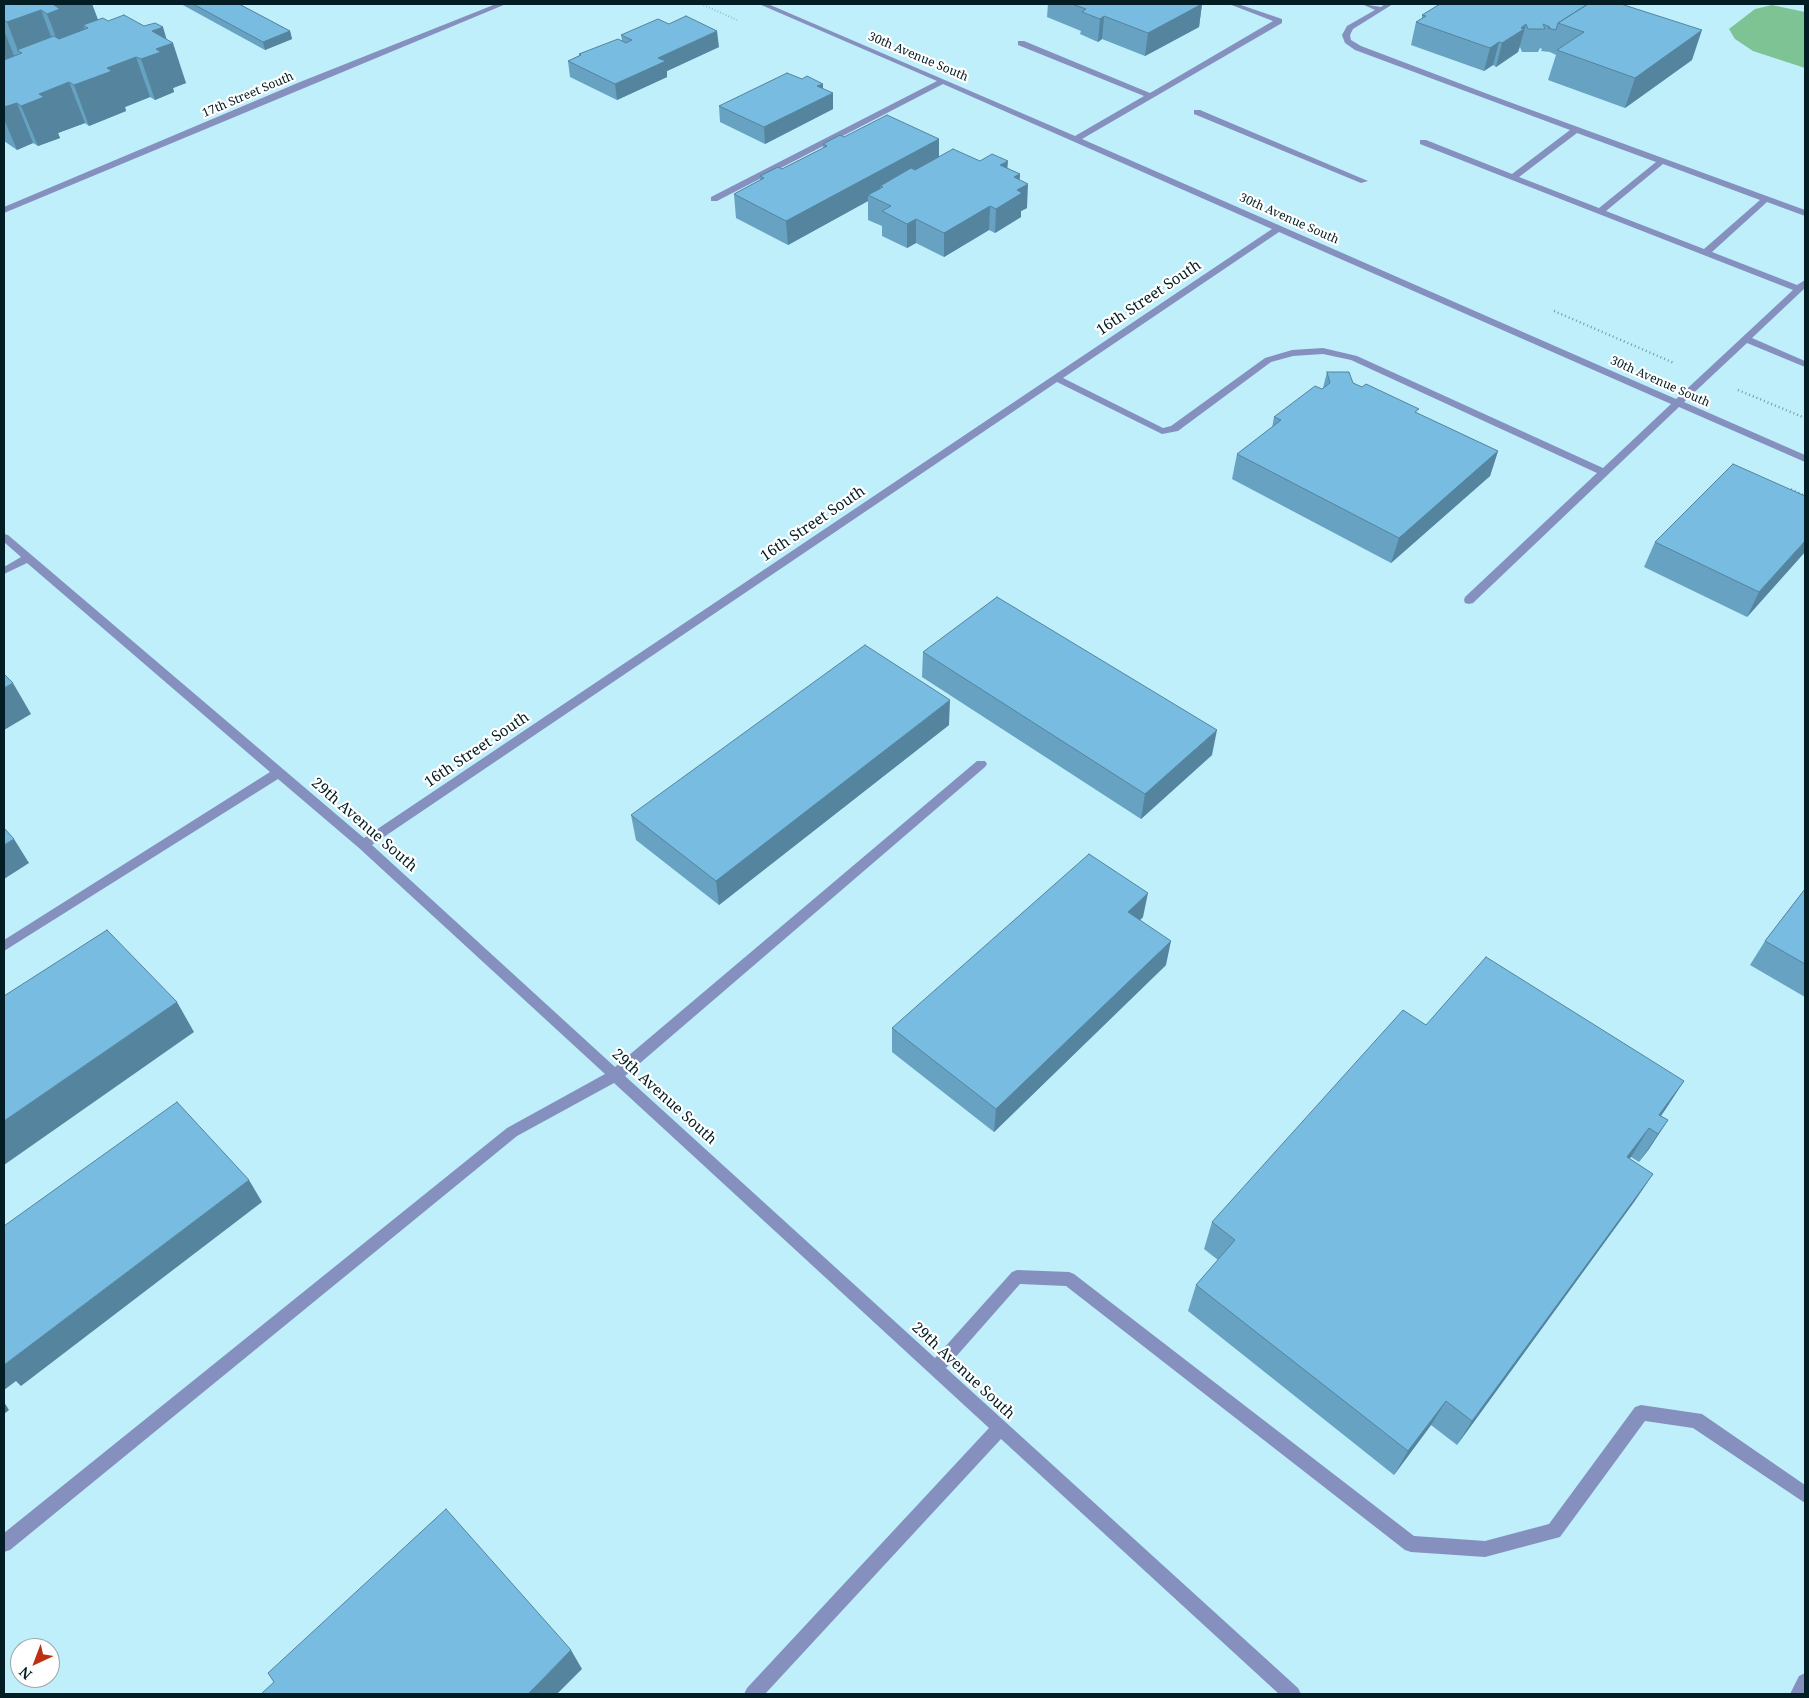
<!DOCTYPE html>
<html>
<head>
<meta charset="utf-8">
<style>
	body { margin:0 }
	#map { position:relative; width:1809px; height:1698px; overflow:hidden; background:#beeffb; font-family:"Noto Serif",serif }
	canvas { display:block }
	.frame { position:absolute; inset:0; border:5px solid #021e24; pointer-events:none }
	.north { position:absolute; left:10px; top:1638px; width:50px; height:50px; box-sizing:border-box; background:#fff; border:1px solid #9aa5a7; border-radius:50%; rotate:223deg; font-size:14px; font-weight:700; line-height:20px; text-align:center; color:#021e24 }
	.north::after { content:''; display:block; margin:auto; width:18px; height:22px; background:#bc3112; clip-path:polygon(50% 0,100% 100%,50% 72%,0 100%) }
</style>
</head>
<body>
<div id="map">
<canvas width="1809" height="1698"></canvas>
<div class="frame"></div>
<div class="north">N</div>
</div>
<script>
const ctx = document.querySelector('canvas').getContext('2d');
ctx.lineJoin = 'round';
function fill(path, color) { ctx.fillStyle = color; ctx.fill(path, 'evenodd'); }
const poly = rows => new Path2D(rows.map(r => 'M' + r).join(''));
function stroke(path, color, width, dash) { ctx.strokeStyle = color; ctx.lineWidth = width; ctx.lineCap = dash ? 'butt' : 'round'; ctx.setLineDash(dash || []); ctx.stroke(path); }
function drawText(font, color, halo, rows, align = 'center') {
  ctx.font = font + ' "Noto Serif",serif'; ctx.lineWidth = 4.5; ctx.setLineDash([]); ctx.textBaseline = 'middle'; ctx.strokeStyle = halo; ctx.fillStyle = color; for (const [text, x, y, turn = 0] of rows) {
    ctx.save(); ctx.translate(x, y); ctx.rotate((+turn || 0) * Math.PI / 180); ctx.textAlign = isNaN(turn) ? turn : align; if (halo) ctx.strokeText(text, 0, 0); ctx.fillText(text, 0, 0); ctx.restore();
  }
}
fill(poly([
	[1772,5,1805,12,1805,68,1753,51,1735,39,1729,29,1755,9]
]), '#7ec394');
stroke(poly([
	[701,4,737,20]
]), '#729ba4', 2, [0.5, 2.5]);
stroke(poly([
	[1554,311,1674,363],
	[1738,390,1805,418],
	[1791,489,1805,496]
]), '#729ba4', 2.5, [1, 3]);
fill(poly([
	[496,4,506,4,4,213,4,207,300,82,496,4],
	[759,4,768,4,1075,136,1144,96,1018,45,1018,41,1024,41,1150,93,1273,21,1229,4,1238,4,1282,19,1282,23,1082,139,1676,399,1793,290,1420,144,1420,140,1426,140,1512,174,1570,130,1355,50,1345,43,1342,35,1347,26,1375,10,1362,4,1381,7,1385,4,1393,4,1353,29,1350,35,1351,40,1361,46,1493,96,1805,210,1805,216,1767,202,1712,252,1797,285,1805,280,1805,288,1752,338,1805,361,1805,367,1747,343,1684,402,1805,455,1805,462,1679,407,1473,603,1469,604,1465,603,1464,600,1465,597,1597,473,1351,360,1323,354,1293,356,1271,362,1178,431,1162,434,1057,382,372,845,615,1067,977,761,985,761,987,764,985,767,625,1076,935,1358,1012,1272,1017,1270,1069,1272,1074,1274,1414,1536,1485,1541,1549,1524,1635,1407,1641,1405,1702,1414,1805,1485,1805,1503,1693,1428,1645,1421,1560,1537,1485,1557,1411,1552,1405,1550,1066,1286,1020,1284,946,1368,1298,1688,1301,1694,1279,1694,1001,1439,765,1694,744,1694,747,1688,989,1428,614,1083,517,1136,10,1550,4,1552,4,1533,507,1128,605,1074,359,848,278,779,4,951,4,940,270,772,27,563,4,574,4,567,21,557,4,542,4,534,8,535,364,838,1272,229,943,84,717,201,711,201,711,197,937,81,759,4],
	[1577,133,1656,162,1599,208,1519,177,1577,133],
	[1663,164,1760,200,1704,249,1606,211,1663,164],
	[1279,232,1671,404,1603,468,1357,356,1323,348,1292,350,1265,358,1171,426,1163,428,1063,378,1279,232],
	[1194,110,1200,110,1368,181,1361,183,1194,114,1194,110],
	[1805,1673,1805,1694,1790,1694,1799,1676,1805,1673]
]), '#8590bf');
fill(poly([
	[4,4,92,4,98,20,108,21,166,39,186,83,173,88,174,92,155,100,150,97,125,107,126,111,89,126,85,123,58,133,60,138,38,146,33,143,17,150,4,141,4,60,5,59,4,59],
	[181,4,239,4,290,31,292,39,265,50],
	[1048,4,1202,4,1199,27,1145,56,1102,39,1098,42,1080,34,1081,31,1047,17],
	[1621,4,1692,60,1625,108,1548,80,1556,55,1550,52,1541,51,1542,49,1540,48,1538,52,1522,52,1520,47,1518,52,1496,67,1493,65,1484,71,1411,45,1416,22,1422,18,1422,15],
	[621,35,719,47,667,71,667,77,617,100,570,77,568,61,580,55,579,54,622,40],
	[802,79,823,84,823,89,833,93,833,109,765,144,720,122,719,106],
	[844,137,939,139,939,157,980,161,1007,168,1020,174,1019,180,1027,208,1021,211,1021,217,995,233,989,230,944,257,916,243,907,248,882,236,882,226,868,220,868,201,788,245,736,218,734,194,760,180,760,176,782,169,823,148,823,144],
	[1327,372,1353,383,1498,451,1490,476,1391,563,1232,479,1237,454,1272,428,1274,417,1323,388],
	[1655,542,1805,552,1747,617,1644,567],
	[923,652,1212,755,1141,819,922,677],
	[949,725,719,905,636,840,631,815],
	[1805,889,1805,997,1750,965,1765,941],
	[1143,917,1140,920,1166,965,994,1132,892,1052,892,1028],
	[1426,1025,1684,1081,1661,1116,1668,1120,1649,1149,1639,1162,1631,1157,1629,1158,1653,1174,1634,1202,1457,1445,1431,1425,1394,1475,1188,1311,1196,1285,1218,1260,1204,1249,1212,1222]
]), '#67a2c2');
fill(poly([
	[59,4,92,4,100,25,88,28,83,25,88,38,62,53,47,14,54,5],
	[1202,4,1199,27,1145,56,1148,33],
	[41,10,56,50,22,53,18,51,7,22],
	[1104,16,1102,39,1098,42,1100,19],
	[1526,24,1518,52,1496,67,1502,43],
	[163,27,168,44,173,43,186,83,173,88,174,92,155,100,141,59,152,31],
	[4,30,14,56,5,60,4,56],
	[1702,30,1692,60,1625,108,1635,78],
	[290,31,292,39,265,50,263,42],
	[717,31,719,47,667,71,667,77,617,100,615,84,658,58],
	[1499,42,1493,65,1484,71,1490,48],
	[136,57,150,97,125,107,126,111,89,126,74,85,107,68],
	[69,82,85,123,58,133,60,138,38,146,21,106,39,94],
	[823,84,823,98,833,93,833,109,765,144,764,127,817,86],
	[17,103,33,143,17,150,4,119,4,107],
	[939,139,939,162,883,187,880,186,880,195,868,195,868,201,788,245,786,221],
	[1008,161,1006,185,1000,165],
	[1020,174,1019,189,1028,184,1027,208,1021,211,1021,217,995,233,996,209,1014,177],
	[990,206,989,230,944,257,944,233],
	[916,219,916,243,907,248,907,224],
	[1498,451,1490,476,1391,563,1399,538],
	[1805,541,1805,552,1747,617,1759,592],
	[13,683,31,714,4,730,4,688],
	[950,700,949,725,719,905,716,881],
	[1217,730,1212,755,1141,819,1145,794],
	[14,839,29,863,4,879,4,845],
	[1148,893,1143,917,1124,936,1128,912],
	[1171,941,1166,965,994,1132,996,1109],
	[177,1002,194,1032,4,1165,4,1121],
	[1684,1081,1665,1110,1651,1129,1659,1115],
	[1668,1120,1649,1149,1639,1162,1658,1134],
	[1649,1128,1631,1157,1609,1185,1627,1157],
	[1653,1174,1634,1202,1457,1445,1472,1421],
	[249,1180,262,1202,21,1386,16,1381,4,1390,4,1365],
	[1446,1401,1431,1425,1394,1475,1408,1451],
	[4,1402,9,1410,4,1414],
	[571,1650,582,1669,557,1694,528,1694]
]), '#54849e');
const building = poly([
	[4,4,59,4,54,5,60,9,47,14,41,10,7,22,4,20,4,4],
	[193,4,239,4,290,31,263,42,193,4],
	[1072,4,1202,4,1148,33,1104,16,1100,19,1082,12,1086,9,1072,4],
	[1440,4,1588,4,1558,23,1556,30,1548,28,1550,27,1543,24,1545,29,1528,29,1526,24,1521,28,1524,29,1502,43,1499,42,1490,48,1416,22,1426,16,1422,15,1440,4],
	[1588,4,1621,4,1702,30,1635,78,1557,50,1584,32,1558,23,1588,4],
	[124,15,144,26,155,23,163,27,152,31,173,43,156,49,161,52,141,59,136,57,107,68,112,71,74,85,69,82,39,94,44,97,21,106,17,103,4,107,4,60,22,53,17,50,54,36,59,39,88,28,83,25,103,18,108,21,124,15],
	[686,16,717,31,658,58,666,61,615,84,568,61,581,55,579,54,618,39,626,43,632,40,621,35,658,19,669,24,686,16],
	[787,73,802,79,807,76,823,84,817,86,833,93,764,127,719,106,787,73],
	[887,115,939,139,786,221,734,194,764,178,760,176,778,167,782,169,827,146,823,144,840,135,844,137,887,115],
	[953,149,980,161,992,154,1008,161,1000,165,1020,174,1014,177,1028,184,1017,190,1022,193,996,209,990,206,944,233,916,219,907,224,882,211,891,206,868,195,883,187,880,186,911,168,915,170,953,149],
	[1327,372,1349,372,1353,383,1362,387,1366,384,1419,409,1415,412,1498,451,1399,538,1237,454,1281,420,1274,417,1315,386,1322,389,1330,383,1327,372],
	[1733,464,1805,496,1805,541,1759,592,1655,542,1733,464],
	[997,597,1217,730,1145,794,923,652,997,597],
	[865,645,950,700,716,881,631,815,865,645],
	[4,674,13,683,4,688,4,674],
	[4,828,14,839,4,845,4,828],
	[1089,854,1148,893,1128,912,1171,941,996,1109,892,1028,1089,854],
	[1805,889,1805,964,1765,941,1805,889],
	[107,930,177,1002,4,1121,4,996,107,930],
	[1486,957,1684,1081,1659,1115,1668,1120,1658,1134,1649,1128,1627,1157,1653,1174,1472,1421,1446,1401,1408,1451,1196,1285,1235,1240,1212,1222,1403,1010,1426,1025,1486,957],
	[177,1102,249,1180,4,1365,4,1226,177,1102],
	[446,1509,571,1650,528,1694,261,1694,274,1682,268,1673,446,1509]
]);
fill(building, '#78bce2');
stroke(building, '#54849e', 1);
drawText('12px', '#021e24', '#fff', [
	["30th Avenue South",918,57,23],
	["17th Street South",248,95,-23],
	["30th Avenue South",1289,219,24],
	["30th Avenue South",1660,382,24]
]);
drawText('15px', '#021e24', '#fff', [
	["16th Street South",1149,298,-34],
	["16th Street South",813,524,-34],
	["16th Street South",477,750,-34],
	["29th Avenue South",364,825,41],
	["29th Avenue South",664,1097,42],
	["29th Avenue South",963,1371,43]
]);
</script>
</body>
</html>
